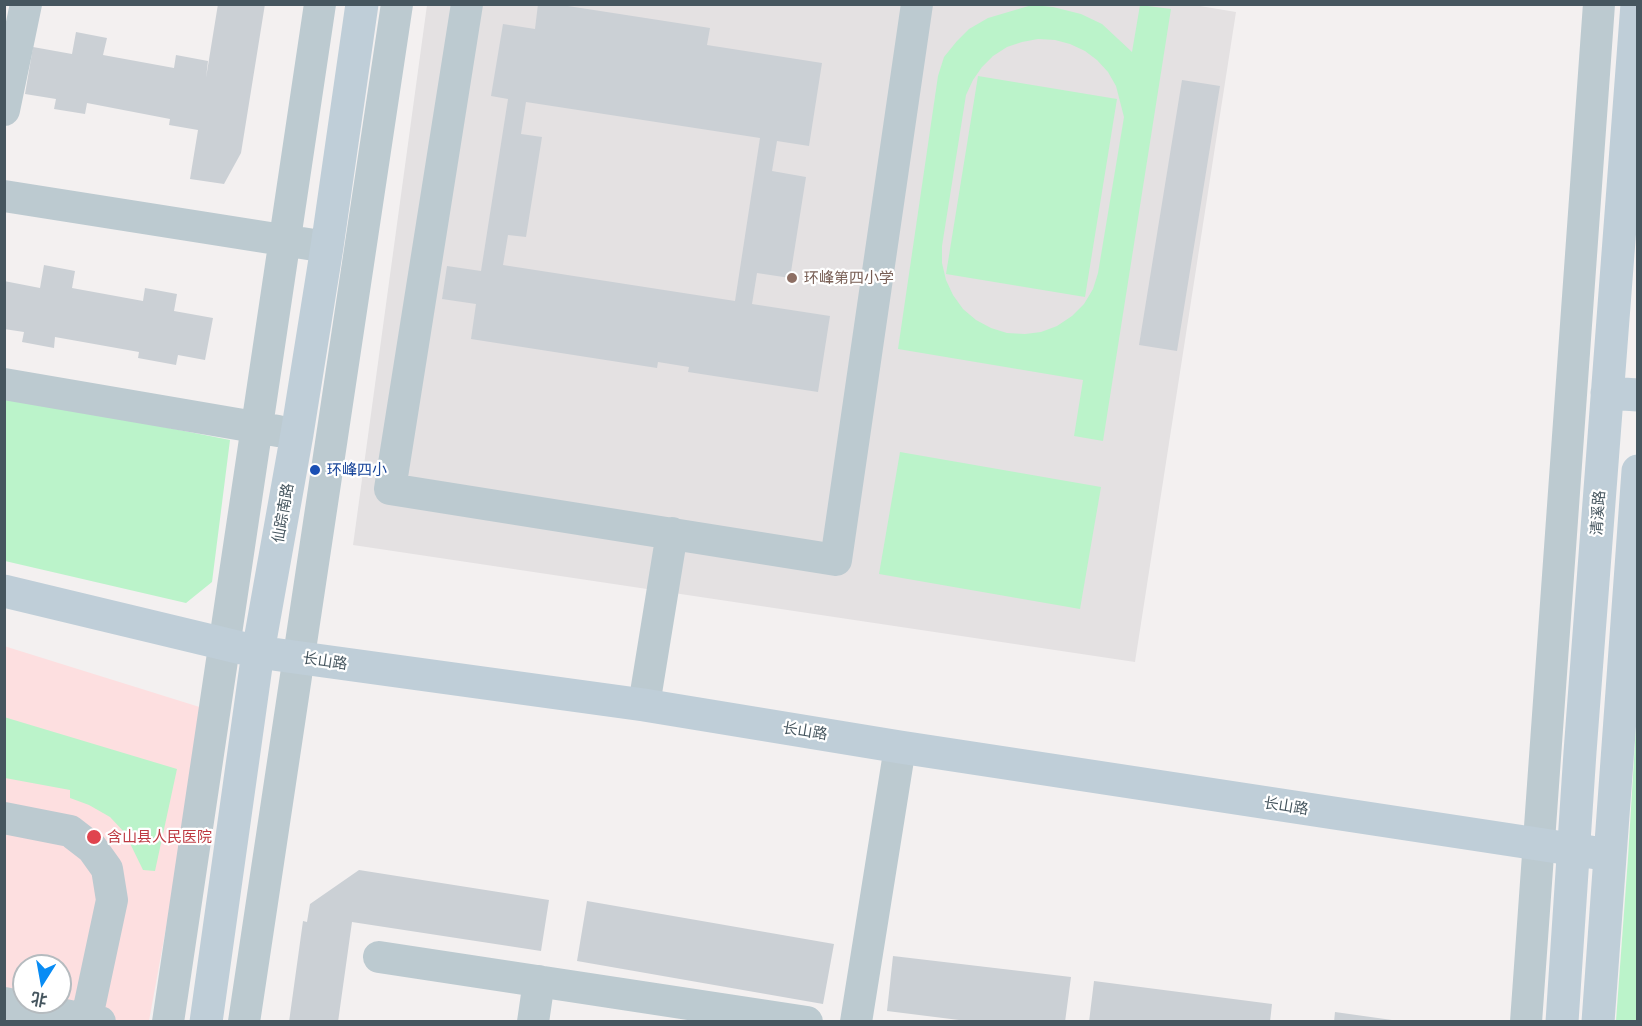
<!DOCTYPE html>
<html>
<head>
<meta charset="utf-8">
<style>
	body { margin:0 }
	#map { position:relative; width:1642px; height:1026px; overflow:hidden; background:#f3f0f0; font-family:Barlow,"Noto Sans SC",sans-serif }
	canvas { display:block }
	.frame { position:absolute; inset:0; border:6px solid #46565f; pointer-events:none }
	.north { position:absolute; left:12px; top:954px; width:60px; height:60px; box-sizing:border-box; background:#fff; border:2px solid #b5bbbf; border-radius:50%; rotate:191deg; font-size:16px; font-weight:700; line-height:24px; text-align:center; color:#46565f }
	.north::after { content:''; display:block; margin:auto; width:21px; height:27px; background:#098cf4; clip-path:polygon(50% 0,100% 100%,50% 72%,0 100%) }
</style>
</head>
<body>
<div id="map">
<canvas width="1642" height="1026"></canvas>
<div class="frame"></div>
<div class="north">北</div>
</div>
<script>
const ctx = document.querySelector('canvas').getContext('2d');
ctx.lineJoin = 'round';
function fill(path, color) { ctx.fillStyle = color; ctx.fill(path, 'evenodd'); }
const poly = rows => new Path2D(rows.map(r => 'M' + r).join(''));
function stroke(path, color, width, dash) { ctx.strokeStyle = color; ctx.lineWidth = width; ctx.lineCap = dash ? 'butt' : 'round'; ctx.setLineDash(dash || []); ctx.stroke(path); }
function drawText(font, color, halo, rows, align = 'center') {
  ctx.font = font + ' Barlow,"Noto Sans SC",sans-serif'; ctx.lineWidth = 4.5; ctx.setLineDash([]); ctx.textBaseline = 'middle'; ctx.strokeStyle = halo; ctx.fillStyle = color; for (const [text, x, y, turn = 0] of rows) {
    ctx.save(); ctx.translate(x, y); ctx.rotate((+turn || 0) * Math.PI / 180); ctx.textAlign = isNaN(turn) ? turn : align; if (halo) ctx.strokeText(text, 0, 0); ctx.fillText(text, 0, 0); ctx.restore();
  }
}
fill(poly([
	[1188,4,1236,12,1135,662,353,545,427,5]
]), '#e4e1e2');
fill(poly([
	[4,646,206,709,149,1021,5,1021],
	[24,966,60,966,60,1002,24,1002]
]), '#fddfe0');
fill(poly([
	[1032,5,1053,7,1081,14,1102,24,1132,52,1140,5,1171,9,1103,441,1074,436,1083,380,898,349,938,76,944,57,957,41,969,29,988,18],
	[1038,39,1055,40,1070,44,1085,51,1097,60,1108,72,1116,86,1124,117,1098,273,1093,289,1084,304,1072,316,1057,326,1041,332,1025,334,1007,333,991,328,976,320,963,309,953,295,946,280,942,263,942,246,966,95,973,80,982,67,993,56,1007,47,1022,42],
	[978,76,1117,99,1085,297,946,274],
	[7,396,230,440,212,582,186,603,5,561,4,404],
	[900,452,1101,487,1080,609,879,574],
	[1637,710,1637,1021,1616,1021,1628,858],
	[4,717,177,769,155,871,143,870,125,833,110,817,89,805,70,798,70,790,5,778]
]), '#bbf3ca');
fill(poly([
	[218,4,265,4,241,153,224,184,190,179,198,130,169,125,170,119,87,103,85,114,54,109,56,99,25,94,33,47,72,54,76,32,107,38,103,55,174,68,176,55,208,61,206,78],
	[538,4,555,4,710,28,707,45,822,63,809,146,777,141,772,171,806,177,790,278,757,273,752,304,830,316,818,392,688,372,689,367,658,362,657,368,471,339,476,304,442,299,447,266,481,271,508,99,491,96,503,24,535,29],
	[526,102,760,138,735,301,503,265,508,235,526,237,542,137,521,134],
	[1182,80,1220,86,1177,351,1139,345],
	[44,265,75,271,72,288,143,301,145,288,177,294,174,311,213,318,205,360,178,355,176,365,138,358,139,352,55,337,54,348,22,342,24,332,4,329,4,281,40,288],
	[359,870,549,900,541,951,352,922,338,1022,289,1022,303,921,307,922,310,904],
	[587,901,834,944,823,1004,577,961],
	[893,956,1071,977,1065,1022,975,1022,887,1011],
	[1094,981,1272,1004,1270,1022,1089,1022],
	[1335,1012,1392,1020,1391,1022,1334,1022]
]), '#cbd0d5');
stroke(poly([
	[467,4,390,489,836,560,917,4],
	[4,110,26,4],
	[4,196,327,247],
	[4,384,278,431],
	[644,705,672,533],
	[4,818,70,831,92,848,107,869,112,900,86,1022],
	[379,957,807,1022],
	[4,1003,100,1022],
	[168,1022,320,4],
	[244,1022,397,4],
	[533,1022,539,981],
	[856,1022,900,747],
	[1526,1022,1599,4]
]), '#bccad0', 32);
stroke(poly([
	[1607,393,1638,395],
	[4,591,258,652,644,705,900,747,1610,855],
	[206,1022,258,652,297,434,327,247,362,4],
	[1562,1022,1580,752,1637,4],
	[1598,1022,1638,471]
]), '#bfced8', 33);
for (const [x, y, r, color] of [
	[792,278,6,"#8d6e63"],
	[315,470,6,"#1a4fb4"],
	[94,837,8,"#e0444e"]
]) { const dot = new Path2D(); dot.arc(x, y, r, 0, 2 * Math.PI); ctx.fillStyle = color; ctx.fill(dot); stroke(dot, '#fff', 2); }
drawText('15px', '#785e54', '#fff', [
	["环峰第四小学",804,278]
], 'left');
drawText('15px', '#164399', '#fff', [
	["环峰四小",327,470]
], 'left');
drawText('15px', '#46565f', '#fff', [
	["仙踪南路",283,513,-80],
	["清溪路",1598,513,-86],
	["长山路",325,661,8],
	["长山路",805,731,9],
	["长山路",1286,806,9]
]);
drawText('15px', '#be3a42', '#fff', [
	["含山县人民医院",107,837]
], 'left');
</script>
</body>
</html>
